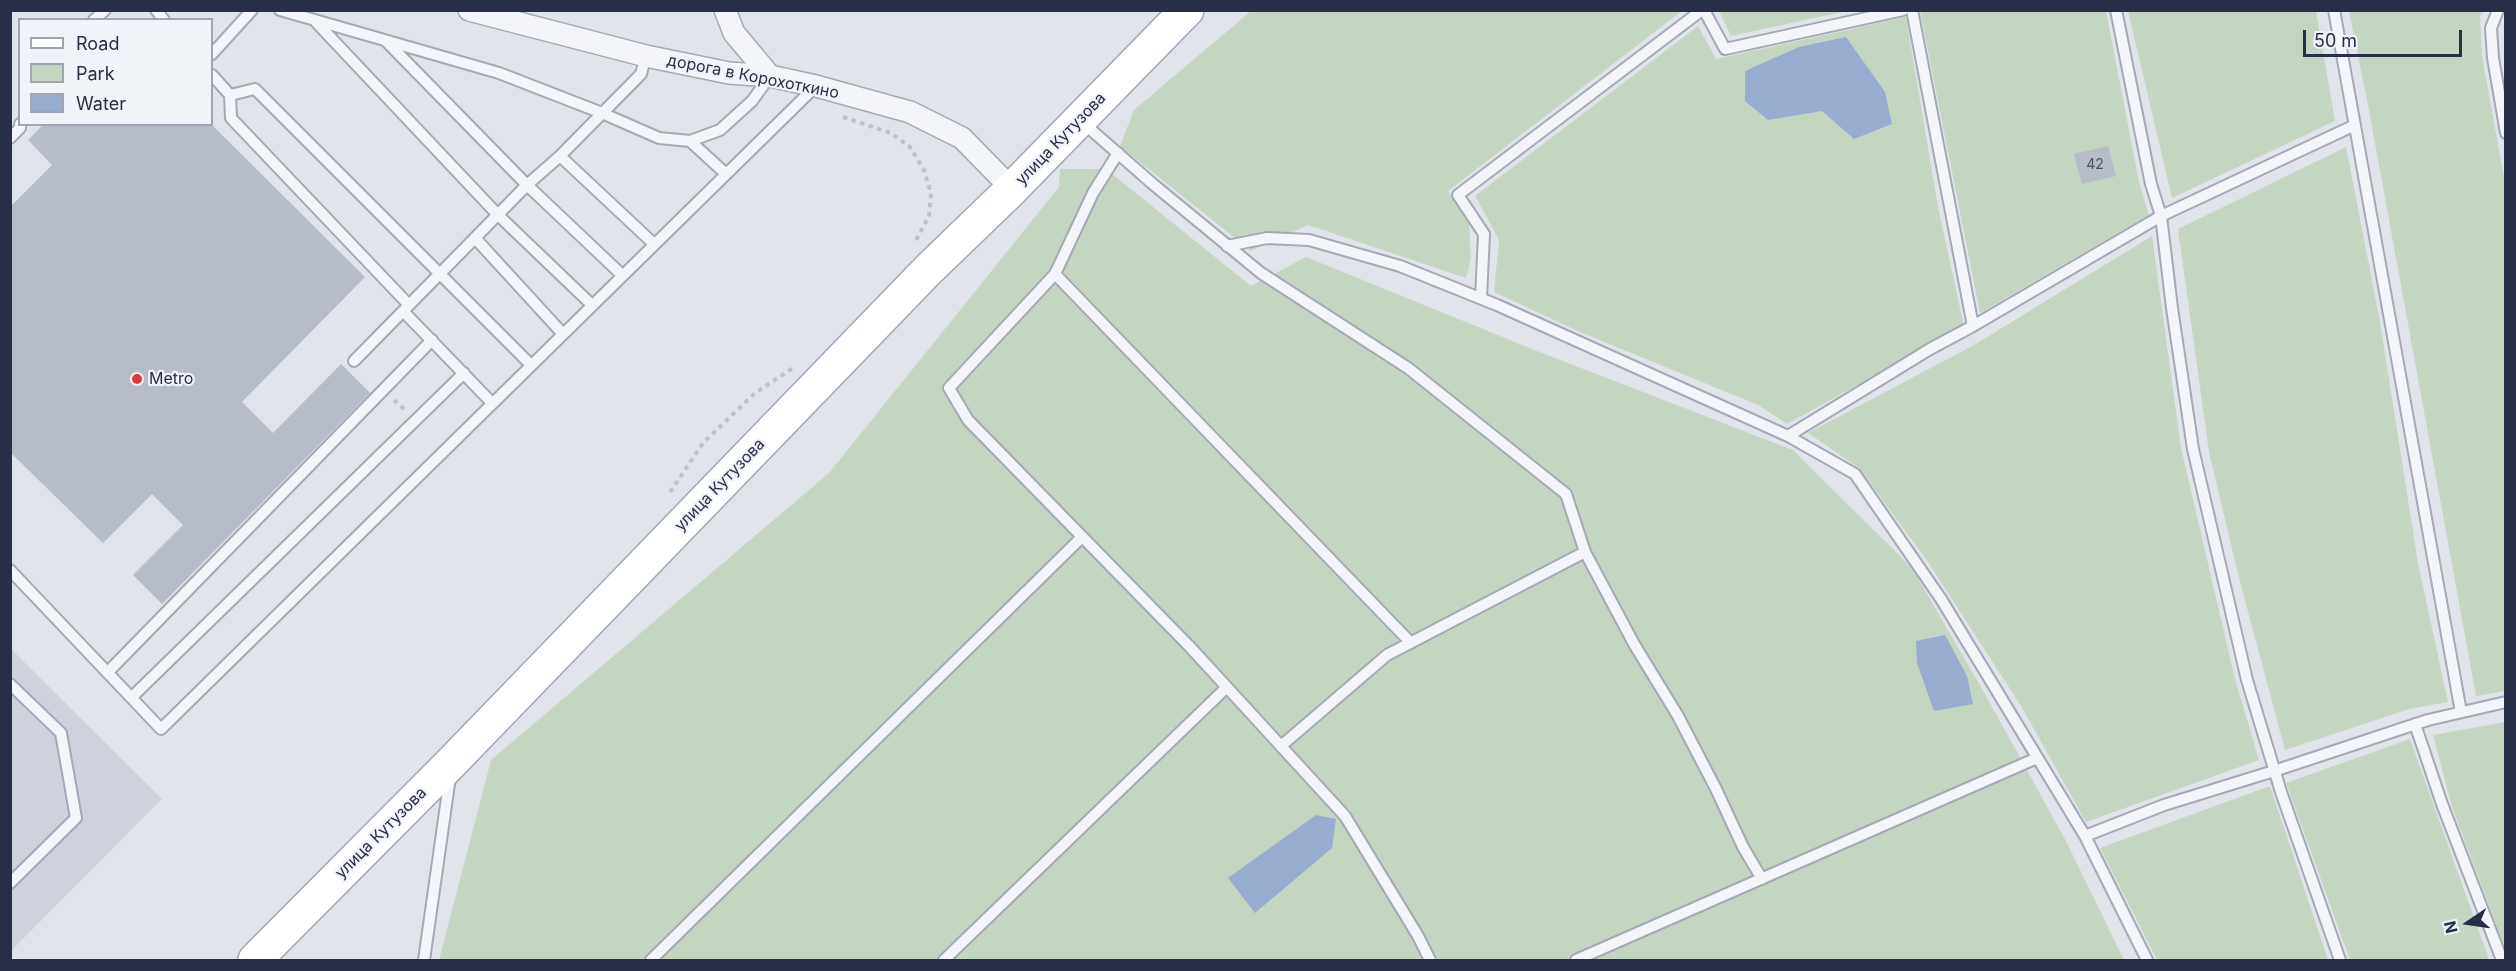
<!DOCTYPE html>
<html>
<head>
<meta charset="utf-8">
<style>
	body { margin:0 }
	#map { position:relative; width:2516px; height:971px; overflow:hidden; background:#e1e3eb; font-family:Inter,sans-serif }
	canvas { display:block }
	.frame { position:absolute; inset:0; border:12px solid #272e45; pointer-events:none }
	.legend { position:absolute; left:18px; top:18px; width:195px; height:108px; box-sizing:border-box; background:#f0f3f8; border:2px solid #a0a4b0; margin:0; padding:8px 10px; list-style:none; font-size:18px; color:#272e45 }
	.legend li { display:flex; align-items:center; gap:12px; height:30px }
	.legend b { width:30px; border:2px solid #a0a4b0 }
	.north { position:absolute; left:2438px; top:893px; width:60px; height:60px; -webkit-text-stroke:4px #f0f3f8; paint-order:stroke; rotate:257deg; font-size:16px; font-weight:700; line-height:24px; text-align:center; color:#272e45 }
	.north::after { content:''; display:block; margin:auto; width:21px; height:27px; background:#272e45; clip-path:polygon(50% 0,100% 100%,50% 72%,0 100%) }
	.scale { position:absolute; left:2303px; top:30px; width:159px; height:27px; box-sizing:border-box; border:3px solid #272e45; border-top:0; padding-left:8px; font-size:18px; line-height:21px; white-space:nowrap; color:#272e45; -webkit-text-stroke:4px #f0f3f8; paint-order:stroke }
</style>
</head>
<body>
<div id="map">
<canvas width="2516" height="971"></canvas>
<div class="frame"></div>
<ul class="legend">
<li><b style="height:8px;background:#fff"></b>Road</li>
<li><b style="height:16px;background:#c4d6c1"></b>Park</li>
<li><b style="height:16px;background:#98accf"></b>Water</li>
</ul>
<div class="north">N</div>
<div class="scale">50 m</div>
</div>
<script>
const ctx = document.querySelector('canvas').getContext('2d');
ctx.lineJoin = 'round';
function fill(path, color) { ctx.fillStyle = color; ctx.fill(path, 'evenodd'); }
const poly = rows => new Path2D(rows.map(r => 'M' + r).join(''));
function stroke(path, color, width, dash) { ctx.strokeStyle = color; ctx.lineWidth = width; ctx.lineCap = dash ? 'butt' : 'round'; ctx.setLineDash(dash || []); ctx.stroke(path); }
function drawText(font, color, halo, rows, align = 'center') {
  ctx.font = font + ' Inter,sans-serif'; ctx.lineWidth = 4.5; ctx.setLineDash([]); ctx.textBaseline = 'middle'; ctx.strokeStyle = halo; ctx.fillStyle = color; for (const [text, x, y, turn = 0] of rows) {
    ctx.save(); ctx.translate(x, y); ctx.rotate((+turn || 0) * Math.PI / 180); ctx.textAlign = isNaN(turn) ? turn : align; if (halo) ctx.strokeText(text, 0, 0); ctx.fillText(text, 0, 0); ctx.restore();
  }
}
fill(poly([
	[11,649,162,799,10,952]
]), '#ced2dd');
fill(poly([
	[1251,11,1682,11,1448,191,1469,224,1471,259,1466,278,1308,225,1251,251,1120,146,1134,110],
	[1719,11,1847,11,1731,36],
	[1920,11,2106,11,2139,182,2149,215,1980,313],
	[2128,11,2316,11,2335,121,2172,198],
	[2349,11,2483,11,2480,16,2482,56,2506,188,2505,691,2476,696,2368,105],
	[1906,17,1938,207,1964,326,1787,424,1758,405,1580,332,1494,292,1499,240,1475,196,1698,26,1716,59],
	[2346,147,2380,322,2418,563,2448,702,2409,709,2285,750,2239,578,2209,452,2178,229],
	[1060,169,1106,169,1251,286,1306,257,1537,351,1793,450,1912,568,1985,694,2066,841,2124,960,439,960,491,760,829,473,1059,187],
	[2152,236,2181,448,2235,679,2259,760,2086,822,2021,706,1928,562,1859,468,1808,433,1974,345],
	[2505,722,2506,722,2505,948,2452,807,2433,735],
	[2410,739,2486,951,2489,960,2350,960,2286,783],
	[2270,786,2328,960,2157,960,2100,848]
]), '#c4d6c1');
fill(poly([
	[1846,37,1885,92,1892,124,1854,139,1822,111,1768,120,1745,101,1745,71,1799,47],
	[1945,635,1967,676,1973,704,1934,711,1917,663,1916,641],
	[1316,815,1336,819,1332,848,1255,913,1228,878]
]), '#98accf');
fill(poly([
	[44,124,211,124,365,277,242,402,273,433,341,364,370,393,162,604,133,575,183,525,152,494,103,543,10,452,10,207,52,165,28,140],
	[2108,146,2116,176,2082,184,2074,154]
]), '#b7bcc9');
const lane = poly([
	[156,10,164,20],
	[280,10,499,73,602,113,659,138,690,141,720,130,752,101,770,76],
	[1704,10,1725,49,1903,10],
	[1912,10,1973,326],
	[2116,10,2151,184,2161,216,2172,308,2193,449,2247,680,2281,792,2340,960],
	[2334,10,2461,712],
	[2498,10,2491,28,2493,58,2506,133],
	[94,20,105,10],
	[316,22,498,215,592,305],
	[386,41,527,185,622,275],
	[212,54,252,10],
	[212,75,230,95,231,118,409,305],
	[230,95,255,89,531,365],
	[1082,122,1154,185,1261,273,1408,368,1566,494,1585,552,1387,655,1281,746],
	[10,138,20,128,20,124],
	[690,141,726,174],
	[1118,153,1093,193,1055,274,949,388,968,420,1191,648,1345,816,1418,936,1430,960],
	[560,156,654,244],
	[475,238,563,334],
	[1227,246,1267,238,1309,240,1400,266,1497,305,1788,436,1930,349,1973,326,2161,216,2355,125],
	[1055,274,1411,643],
	[1481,298,1484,234,1458,195,1702,10],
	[403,311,492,403],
	[354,361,527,185,560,156,641,74,646,56],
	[1788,436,1855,474,1941,599,2085,836],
	[1585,552,1634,644,1678,716,1716,789,1743,847,1762,879],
	[10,570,161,729,816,86],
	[108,672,432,340],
	[10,684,61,733,76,818,10,883],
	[132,697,464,373],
	[2415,724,2442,804,2502,960],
	[424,960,450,777],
	[651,960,1082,537],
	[944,960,1227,687],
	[1576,960,2037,758],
	[2147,960,2085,836,2164,805,2274,771,2428,720,2506,702]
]);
const street = poly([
	[469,10,646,56,729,73,770,76,816,86,910,112,962,138,1012,189],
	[725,10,734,33,770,76]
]);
const primary = poly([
	[255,960,452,762,928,270,1012,189,1187,10]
]);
stroke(lane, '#a5a9b6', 14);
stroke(street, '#a5a9b6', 24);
stroke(primary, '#9ea6b8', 36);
stroke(poly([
	[843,117,891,133,910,147,924,170,931,193,929,216,915,242],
	[394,400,406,411],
	[670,492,703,443,755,393,793,368]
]), '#bfc1ca', 4, [4.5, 4.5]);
stroke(lane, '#f4f5f9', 10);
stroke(street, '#f4f5f9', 21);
stroke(primary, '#fff', 33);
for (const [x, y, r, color] of [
	[137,379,6,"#de383e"]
]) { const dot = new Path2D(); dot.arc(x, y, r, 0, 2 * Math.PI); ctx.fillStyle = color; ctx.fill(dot); stroke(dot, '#f0f3f8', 2); }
drawText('14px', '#4b5266', null, [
	["42",2095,165]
]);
drawText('16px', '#272e45', '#f0f3f8', [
	["дорога в Корохоткино",753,77,11],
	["улица Кутузова",1061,139,-46],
	["улица Кутузова",720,485,-46],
	["улица Кутузова",381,833,-45]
]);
drawText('16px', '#272e45', '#f0f3f8', [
	["Metro",149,379]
], 'left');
</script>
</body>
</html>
